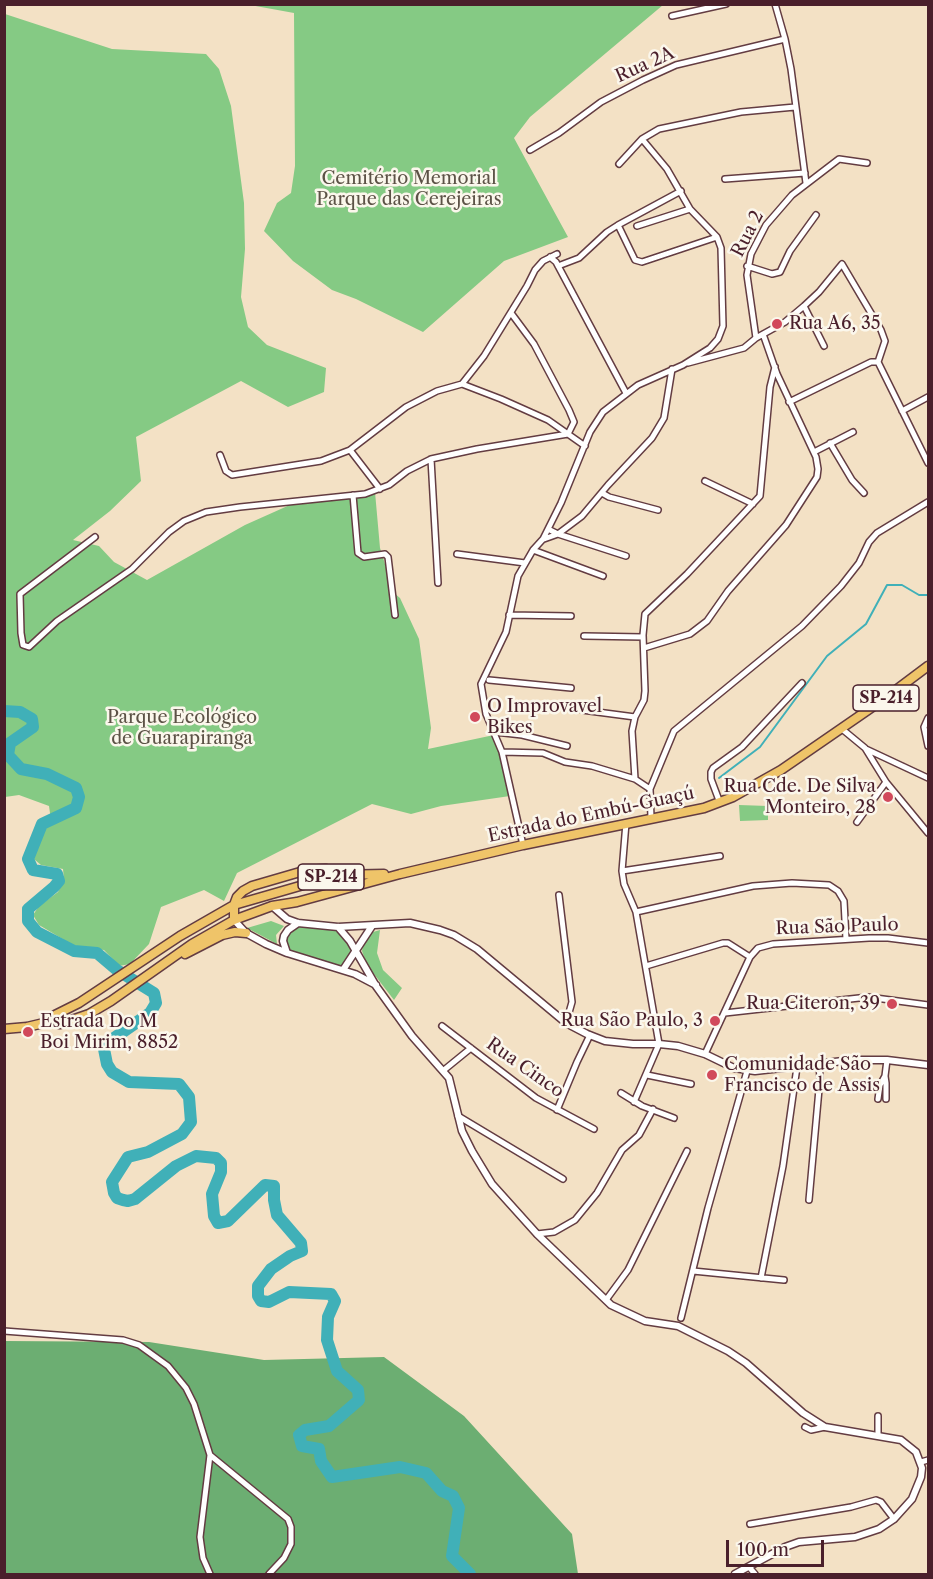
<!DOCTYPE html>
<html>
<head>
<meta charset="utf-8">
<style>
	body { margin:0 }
	#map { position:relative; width:933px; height:1579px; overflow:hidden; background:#f3e1c5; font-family:"Libre Caslon Text",serif }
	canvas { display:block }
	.frame { position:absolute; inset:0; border:6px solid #4a1f2b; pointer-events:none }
	.scale { position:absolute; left:726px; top:1540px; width:98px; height:27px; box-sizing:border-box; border:3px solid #4a1f2b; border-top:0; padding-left:8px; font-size:18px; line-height:21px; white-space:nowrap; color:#4a1f2b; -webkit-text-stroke:4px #fbf7ec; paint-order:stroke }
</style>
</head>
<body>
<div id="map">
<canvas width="933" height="1579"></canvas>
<div class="frame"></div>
<div class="scale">100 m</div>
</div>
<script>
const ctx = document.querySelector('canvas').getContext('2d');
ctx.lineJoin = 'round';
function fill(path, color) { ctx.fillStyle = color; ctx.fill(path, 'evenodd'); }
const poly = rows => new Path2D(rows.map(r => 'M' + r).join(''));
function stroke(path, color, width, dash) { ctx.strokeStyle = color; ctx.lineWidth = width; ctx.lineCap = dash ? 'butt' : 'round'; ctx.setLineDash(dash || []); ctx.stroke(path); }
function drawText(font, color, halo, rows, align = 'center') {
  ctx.font = font + ' "Libre Caslon Text",serif'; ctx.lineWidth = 5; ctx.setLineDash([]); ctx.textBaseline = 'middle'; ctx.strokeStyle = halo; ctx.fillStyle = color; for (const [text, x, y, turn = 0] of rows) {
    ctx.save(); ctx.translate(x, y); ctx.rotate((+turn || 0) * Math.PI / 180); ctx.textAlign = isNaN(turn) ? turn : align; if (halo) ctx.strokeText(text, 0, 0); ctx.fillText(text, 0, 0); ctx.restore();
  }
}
fill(poly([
	[250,5,663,5,530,117,514,138,568,237,504,261,423,332,356,299,332,290,293,261,264,231,277,203,291,193,295,166,294,13],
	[5,14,112,49,206,54,219,69,231,106,244,203,245,249,241,297,248,327,267,345,326,368,324,392,288,407,241,381,136,437,141,481,110,511,73,540,99,546,114,562,147,580,245,525,292,504,375,492,380,548,394,593,400,598,419,639,431,728,428,749,494,735,502,752,510,796,441,806,411,814,372,804,237,873,224,901,204,890,161,907,149,944,130,964,119,966,104,950,76,947,39,925,33,915,39,906,58,892,64,880,63,869,41,865,34,859,40,835,51,820,49,806,19,795,5,797],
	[739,805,768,806,768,820,740,821],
	[271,921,284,926,276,935,277,944,247,928],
	[299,924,336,927,355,950,343,970,290,954,284,936],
	[380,930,377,953,383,970,402,988,394,1000,367,965,362,951,364,940,373,932]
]), '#85ca84');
fill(poly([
	[5,1341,149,1342,264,1360,384,1357,464,1416,572,1534,578,1574,5,1574]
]), '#6cae72');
stroke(poly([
	[719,778,760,747,827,656,866,624,887,585,902,585,919,595,928,595]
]), '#40b0b8', 2);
stroke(poly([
	[4,711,20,712,32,719,33,727,10,743,8,755,21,769,47,774,76,788,79,797,76,808,42,824,28,859,33,870,57,874,59,881,54,887,28,909,28,921,37,932,74,951,97,953,117,970,154,993,156,1003,150,1013,107,1043,104,1049,107,1064,112,1072,129,1082,179,1084,189,1097,191,1122,182,1134,148,1152,128,1157,112,1182,114,1193,117,1198,123,1200,128,1201,135,1199,176,1166,196,1156,216,1158,221,1163,221,1172,212,1194,214,1216,218,1223,228,1221,265,1185,274,1186,274,1200,277,1215,301,1243,302,1251,290,1256,271,1269,258,1286,258,1296,261,1301,269,1302,289,1292,331,1294,335,1301,328,1317,327,1340,337,1371,358,1390,359,1400,329,1426,305,1430,299,1435,302,1446,319,1449,321,1461,332,1477,400,1467,426,1473,442,1491,453,1496,459,1508,452,1556,470,1574]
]), '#40b0b8', 12);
const minor = poly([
	[775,4,785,39,791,69,806,183],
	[672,16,726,4],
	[530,150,559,133,601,102,643,80,676,65,785,39],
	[619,164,642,139,659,129,741,112,795,107],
	[725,179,805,173],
	[618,225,635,260,642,262,717,237],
	[637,226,690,209],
	[550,257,556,262,626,393],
	[558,266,579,258,607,232,618,225,681,191],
	[747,266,772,274,780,272,790,251,816,215],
	[804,306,824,346],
	[756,338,747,275,751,254,766,225,792,195,839,159,867,163],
	[688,363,744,348,756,338,785,322,804,306,819,292,842,264,881,330,885,341,878,362],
	[462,384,501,399,548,420,585,446],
	[789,402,871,362,878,362,928,463],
	[902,411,928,397],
	[830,443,852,480,864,493],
	[350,450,380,489],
	[814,452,853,432],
	[220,455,226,471,232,475,321,461,350,450,406,407,437,391,462,384,484,356,527,286,535,270,543,261,557,254],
	[431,459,438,583],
	[705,481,753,504],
	[602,493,609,497,658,510],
	[353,495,358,553,364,557,385,554,388,557,395,615],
	[548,529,558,534,626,556],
	[95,537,20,594,21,633,23,645,29,647,57,621,132,569,169,532,184,521,206,512,240,507,365,494,389,485,407,471,431,459,477,449,568,434,574,422,569,410,534,344,511,313],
	[544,539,558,534,582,516,608,485,652,438,664,418,672,369],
	[533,550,603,576],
	[457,554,525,563],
	[509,615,571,616],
	[584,636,643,637],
	[644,648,690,634,707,621,728,591,786,525,817,477,818,469,816,457,777,374,763,334],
	[489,680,571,688],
	[582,710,635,717],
	[928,718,924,727,928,746],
	[842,729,865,748,886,782,928,833],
	[495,732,522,735,567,746],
	[866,749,928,778],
	[502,752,543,753,565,762,592,766,635,779,650,789],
	[635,779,632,731,635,717,644,700,645,691,643,635,645,614,687,574,760,496,770,387,775,367],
	[720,803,711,779,711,772,713,768,742,747,802,683],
	[651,818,650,789,674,731,802,626,841,586,859,563,869,542,877,533,928,502],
	[857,822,886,782],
	[626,823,622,871,624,884,636,912,659,1044,634,1102],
	[523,845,502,752,486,714,481,684,506,632,518,576,533,550,543,539,561,503,590,432,603,412,638,385,683,365,710,348,718,339,723,326,721,248,717,237,690,209,667,169,642,139],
	[622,871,720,856],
	[559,895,572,1002,566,1023],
	[636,912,753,886,792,883,829,885,838,891,844,901,846,939],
	[646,966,723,943,728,943,750,957],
	[725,1013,868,997,928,1005],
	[442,1026,536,1098,594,1129],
	[705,1054,750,957,758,948,773,944,869,938,888,938,928,943],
	[444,1070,471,1048],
	[647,1075,691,1084],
	[621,1093,642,1106,674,1118],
	[878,1099,880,1085,885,1076],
	[886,1099,886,1083,885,1076,887,1060],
	[557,1110,577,1062,590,1035],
	[458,1116,563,1179],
	[809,1200,820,1078,819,1065],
	[537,1234,554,1232,575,1220,597,1193,622,1150,639,1135,653,1109],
	[693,1271,784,1280],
	[761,1278,783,1166,797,1067],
	[606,1300,628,1270,687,1151],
	[681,1318,708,1208,747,1071],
	[4,1331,123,1340,139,1345,168,1366,186,1388,194,1404,210,1455,200,1537,203,1558,210,1574],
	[805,1427,811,1430,825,1427],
	[878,1435,878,1416],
	[210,1455,288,1519,291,1527,291,1544,284,1558,269,1574],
	[921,1462,928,1460],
	[750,1524,851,1507,876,1500,881,1502,894,1519],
	[749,1567,755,1574]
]);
const tertiary = poly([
	[272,906,287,919,298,923,338,927,410,923,440,930,454,935,477,949,566,1023,587,1034,605,1041,633,1044,659,1044,678,1046,705,1054,734,1068,755,1071,852,1060,887,1060,928,1065],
	[234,920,246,933,266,944,287,953,355,974,376,985],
	[338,927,350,941,376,986,412,1036,449,1078,462,1131,472,1151,492,1184,537,1234,611,1305,645,1321,678,1326,728,1351,746,1363,803,1413,825,1427,901,1440,916,1452,922,1468,921,1477,912,1499,894,1519,879,1529,855,1537,799,1542,785,1547,735,1574],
	[287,953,283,941,284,936,288,930,298,923],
	[343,970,372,926]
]);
const primary = poly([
	[234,920,234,905,237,897,243,891,252,886,307,870,326,869,342,874],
	[185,954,222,935,235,932,246,933],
	[48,1022,55,1015,79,1003,180,936,234,905,338,875,384,874],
	[4,1029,27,1027,48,1022,60,1024,89,1014,111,1001,192,944,234,920,272,906,297,902,400,874,523,845,704,808,733,797,781,770,884,699,928,666]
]);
stroke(minor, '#633c42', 8);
stroke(tertiary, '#633c42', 9);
stroke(primary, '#633c42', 11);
stroke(minor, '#fff', 5);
stroke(tertiary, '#fff', 6);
stroke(primary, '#efc469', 8);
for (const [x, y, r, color] of [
	[777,324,6,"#d1495b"],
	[475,717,6,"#d1495b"],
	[888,797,6,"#d1495b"],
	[892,1004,6,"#d1495b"],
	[715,1021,6,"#d1495b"],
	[28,1032,6,"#d1495b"],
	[712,1075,6,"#d1495b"]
]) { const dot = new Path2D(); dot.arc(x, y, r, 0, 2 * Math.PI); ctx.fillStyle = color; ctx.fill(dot); stroke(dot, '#fbf7ec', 2); }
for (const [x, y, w] of [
	[886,698,66],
	[331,877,66]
]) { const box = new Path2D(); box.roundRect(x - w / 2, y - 13, w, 26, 4.5); ctx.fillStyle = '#fbf7ec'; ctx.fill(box); stroke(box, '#4a1f2b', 1.5); }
drawText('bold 16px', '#4a1f2b', null, [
	["SP-214",886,698],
	["SP-214",331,877]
]);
drawText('18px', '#4a1f2b', '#fbf7ec', [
	["Rua 2A",645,65,-24],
	["Rua 2",748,234,-63],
	["Estrada do Embú-Guaçú",591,815,-12],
	["Rua São Paulo",837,927,-2],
	["Rua Cinco",525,1068,35]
]);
drawText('18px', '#5c5246', '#fbf7ec', [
	["Cemitério Memorial",409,179],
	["Parque das Cerejeiras",409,200],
	["Parque Ecológico",182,718],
	["de Guarapiranga",182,739]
]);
drawText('18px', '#4a1f2b', '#fbf7ec', [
	["Rua A6, 35",789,324],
	["O Improvavel",487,707],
	["Bikes",487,728],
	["Rua Cde. De Silva",876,787,"right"],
	["Monteiro, 28",876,808,"right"],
	["Rua Citeron, 39",880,1004,"right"],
	["Rua São Paulo, 3",703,1021,"right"],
	["Estrada Do M",40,1022],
	["Boi Mirim, 8852",40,1043],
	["Comunidade São",724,1065],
	["Francisco de Assis",724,1086]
], 'left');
</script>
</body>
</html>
